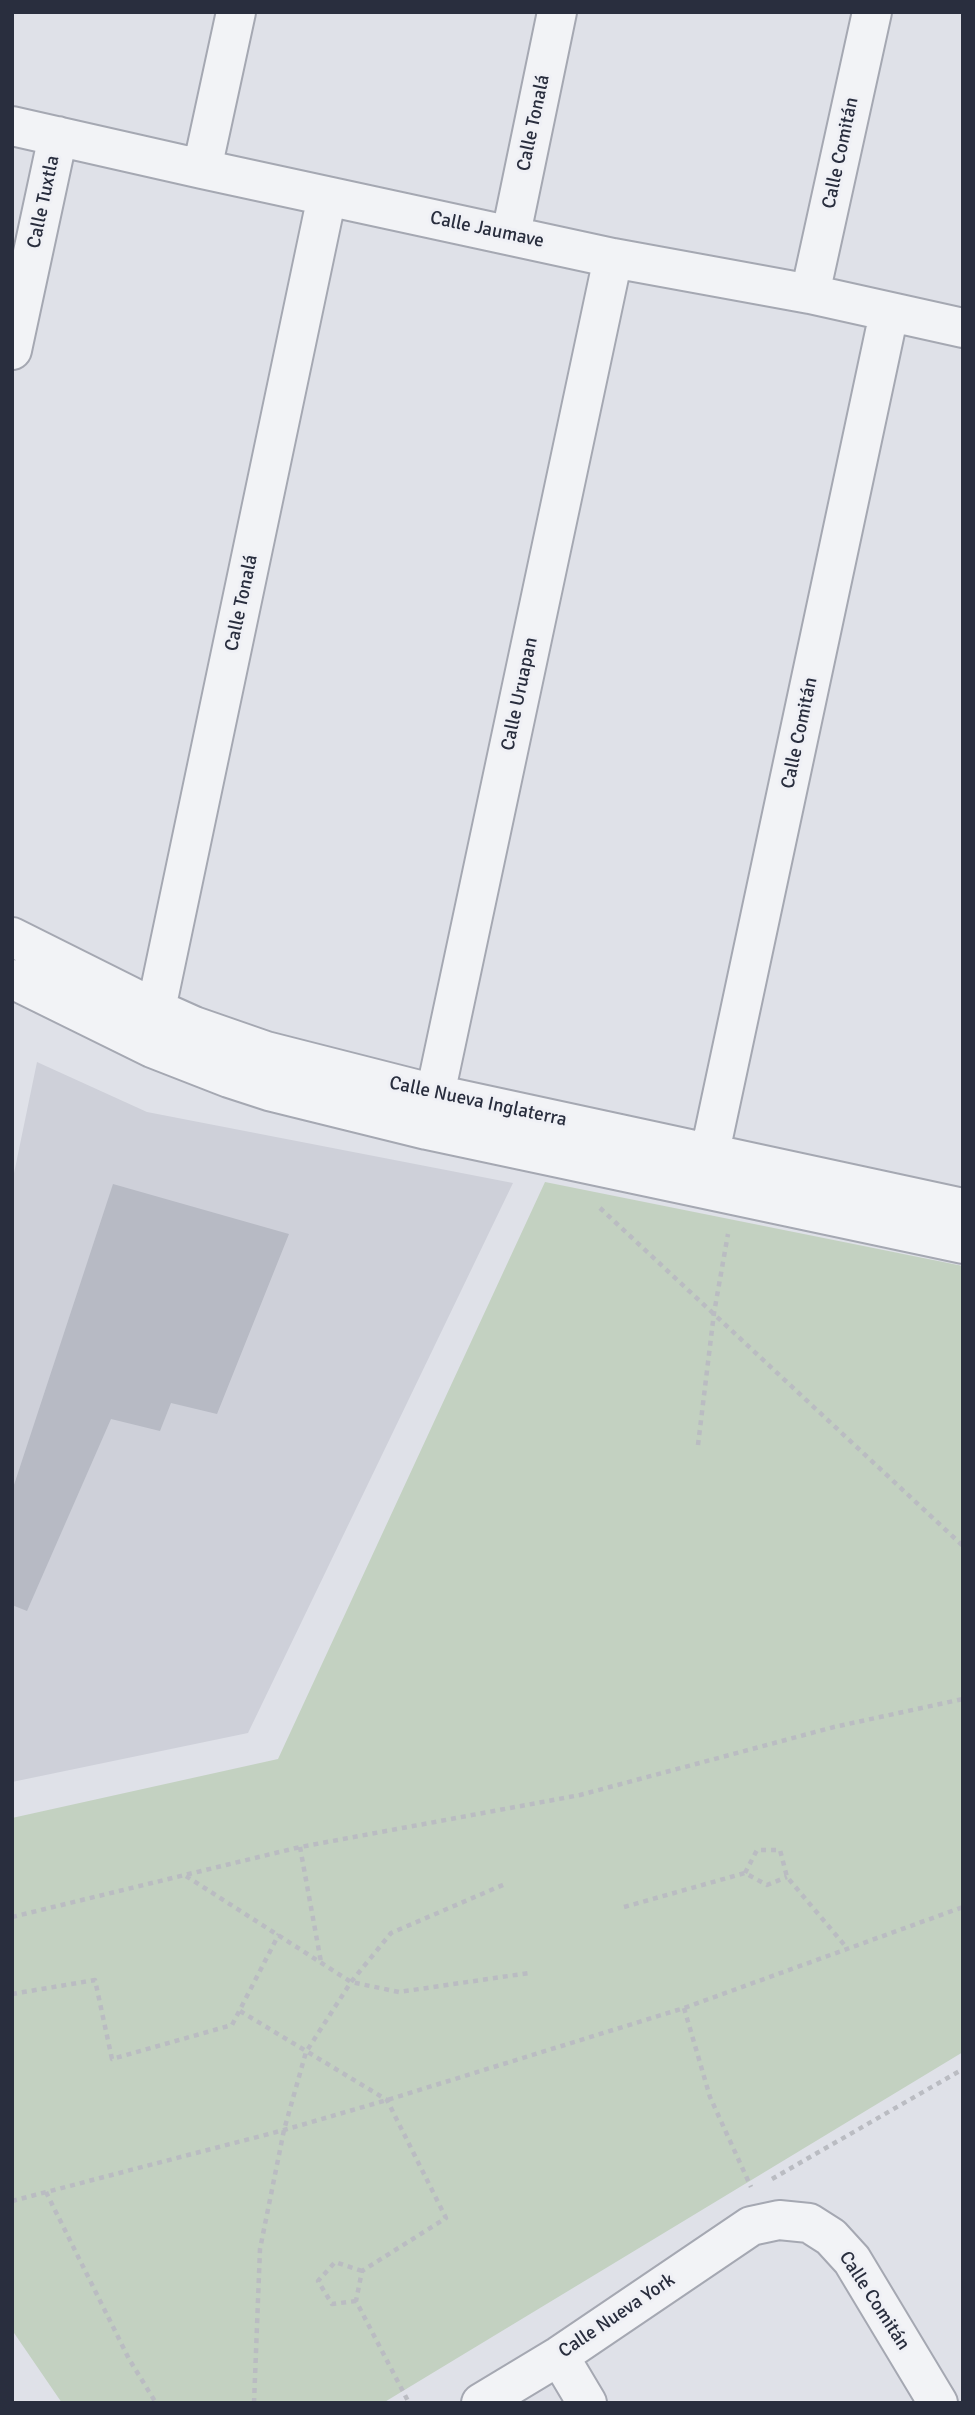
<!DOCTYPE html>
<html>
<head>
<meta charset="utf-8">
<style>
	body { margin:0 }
	#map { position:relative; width:975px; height:2415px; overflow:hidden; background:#dfe1e8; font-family:Signika,sans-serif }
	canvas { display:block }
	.frame { position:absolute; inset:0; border:14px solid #292e3e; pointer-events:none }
</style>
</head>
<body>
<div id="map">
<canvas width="975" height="2415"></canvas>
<div class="frame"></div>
</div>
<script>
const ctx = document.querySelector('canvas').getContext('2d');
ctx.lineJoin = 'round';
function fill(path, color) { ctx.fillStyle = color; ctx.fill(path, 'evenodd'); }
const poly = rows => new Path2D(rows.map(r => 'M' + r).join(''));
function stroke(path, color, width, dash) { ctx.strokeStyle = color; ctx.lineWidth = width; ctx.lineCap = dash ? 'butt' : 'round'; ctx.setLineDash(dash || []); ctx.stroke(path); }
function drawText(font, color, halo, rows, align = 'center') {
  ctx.font = font + ' Signika,sans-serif'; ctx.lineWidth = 6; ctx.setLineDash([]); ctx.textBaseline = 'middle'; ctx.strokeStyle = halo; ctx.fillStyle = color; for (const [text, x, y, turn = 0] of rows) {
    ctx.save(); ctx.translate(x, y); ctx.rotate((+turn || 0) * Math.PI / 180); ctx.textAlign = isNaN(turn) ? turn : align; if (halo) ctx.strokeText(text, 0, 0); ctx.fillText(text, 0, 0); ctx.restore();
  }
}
fill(poly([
	[37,1062,147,1112,513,1183,248,1733,12,1782,12,1183]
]), '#ced0d9');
fill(poly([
	[545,1182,963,1266,963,2052,383,2403,62,2403,12,2330,12,1818,278,1759]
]), '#c3d1c1');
fill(poly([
	[113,1184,289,1234,217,1414,171,1403,160,1431,111,1419,27,1611,12,1605,12,1491]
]), '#b7bac4');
const minor = poly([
	[12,126,202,169,613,258,810,294,963,328],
	[202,169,236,12],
	[511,234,557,12],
	[810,294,872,12],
	[12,350,58,136],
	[12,937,156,1009,194,1026,266,1051,435,1094,963,1208],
	[12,979,152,1048,229,1078,269,1091,427,1130,963,1244],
	[156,1009,327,196],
	[430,1118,613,258],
	[710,1152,889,313],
	[559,2356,587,2403],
	[481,2403,559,2356,751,2226,779,2220,809,2223,831,2237,852,2260,938,2403]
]);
stroke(minor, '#a5a8b2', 42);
stroke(poly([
	[600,1208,963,1546],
	[698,1445,714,1313,728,1234],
	[300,1847,321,1962],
	[745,1873,757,1850,780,1850,787,1877,847,1948],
	[186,1876,351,1982,399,1992,529,1973],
	[624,1907,745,1873,767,1885,787,1877],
	[12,1917,300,1847,580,1795,834,1727,963,1699],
	[12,1994,95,1980,112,2059,232,2025,279,1934],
	[684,2008,710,2097,751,2187],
	[240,2011,387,2100,446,2218,362,2271,356,2301,409,2403],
	[772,2179,963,2069],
	[46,2192,129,2359,156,2403],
	[12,2201,284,2130,387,2100,684,2008,963,1907],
	[356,2301,332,2304,318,2281,335,2262,362,2271],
	[254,2403,260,2249,284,2130,306,2052,351,1982,391,1933,505,1884]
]), '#babcc2', 4.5, [5, 5]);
stroke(minor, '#f2f3f6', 38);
drawText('19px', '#292e3e', '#eff0f5', [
	["Calle Tonalá",534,123,-78],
	["Calle Comitán",841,153,-78],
	["Calle Tuxtla",44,202,-78],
	["Calle Jaumave",487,230,12],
	["Calle Tonalá",242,603,-78],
	["Calle Uruapan",520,694,-78],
	["Calle Comitán",800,733,-78],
	["Calle Nueva Inglaterra",478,1102,12],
	["Calle Comitán",874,2301,57],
	["Calle Nueva York",617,2316,-34]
]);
</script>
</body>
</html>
